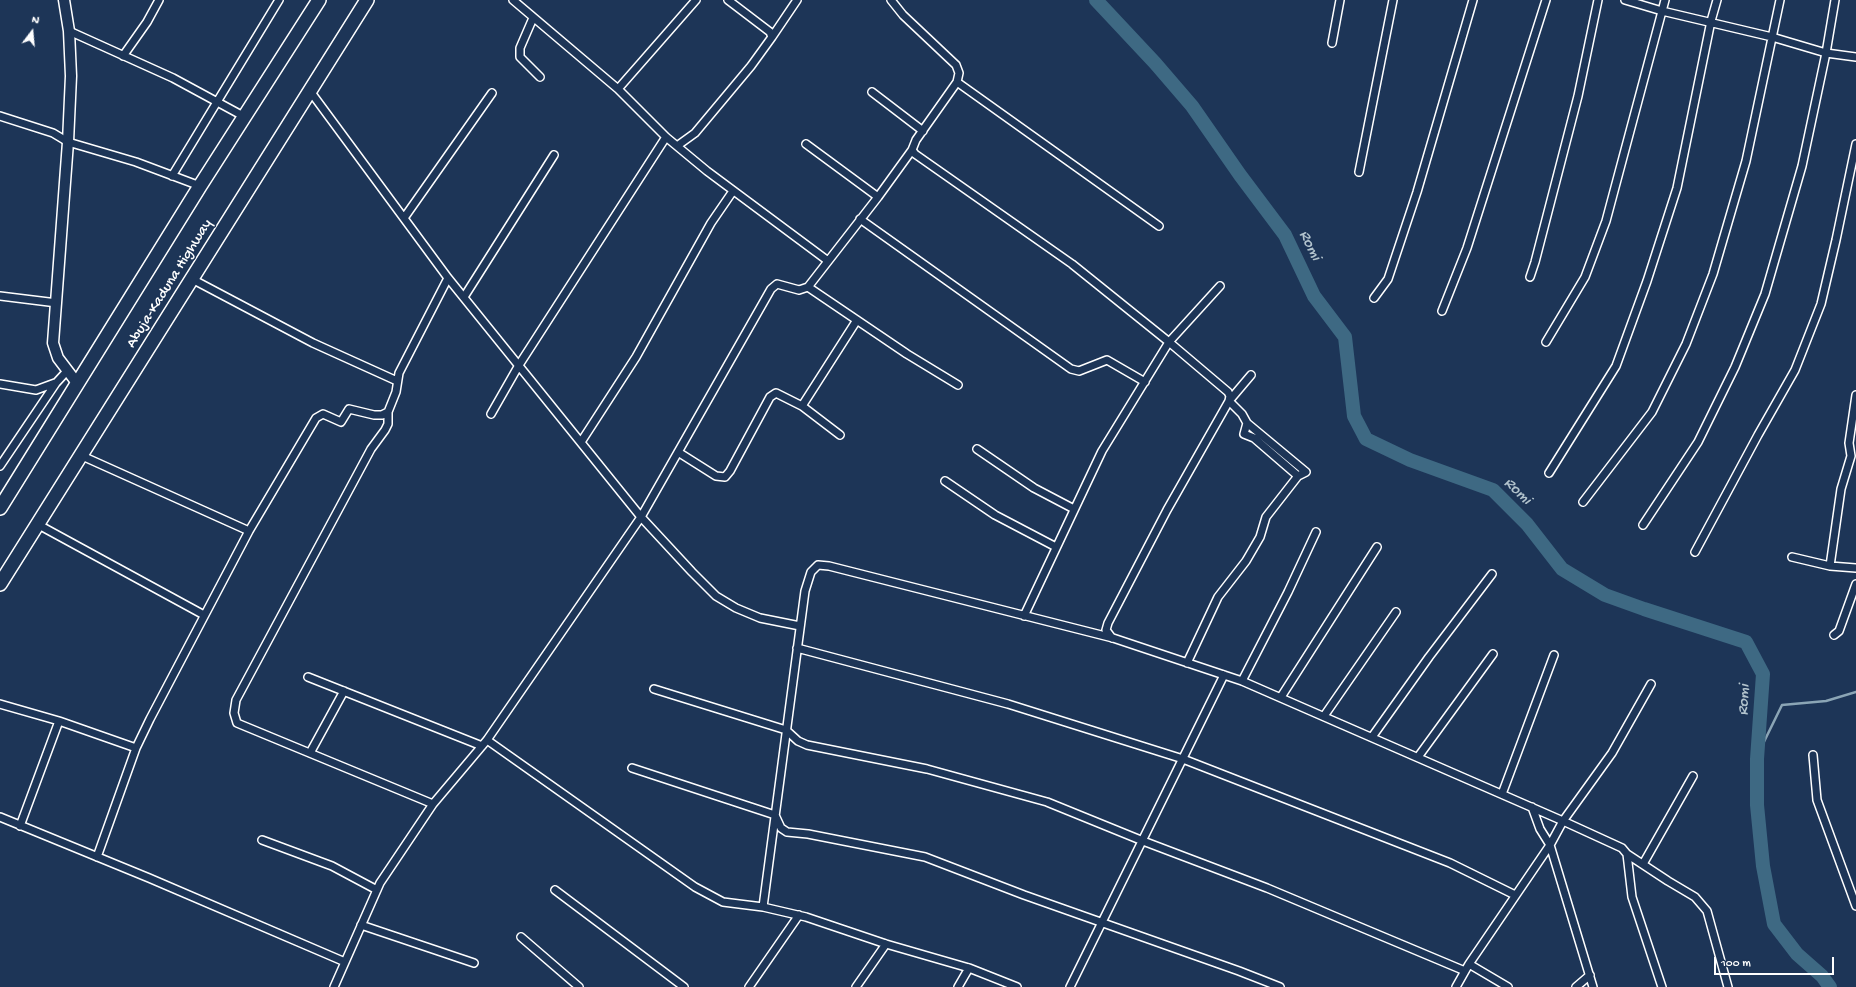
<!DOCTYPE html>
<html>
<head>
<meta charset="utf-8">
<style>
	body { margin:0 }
	#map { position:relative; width:1856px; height:987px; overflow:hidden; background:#1d3557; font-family:"Gochi Hand",sans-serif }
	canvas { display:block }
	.north { position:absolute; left:12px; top:12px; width:40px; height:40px; -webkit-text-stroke:3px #1d3557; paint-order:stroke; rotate:16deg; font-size:11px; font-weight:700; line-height:16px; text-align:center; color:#fff }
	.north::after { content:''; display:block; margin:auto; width:14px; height:18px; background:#fff; clip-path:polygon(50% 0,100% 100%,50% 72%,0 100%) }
	.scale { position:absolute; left:1714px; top:957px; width:120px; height:18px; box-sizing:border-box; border:2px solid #fff; border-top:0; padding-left:5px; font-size:12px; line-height:14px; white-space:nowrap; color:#fff; -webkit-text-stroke:3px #1d3557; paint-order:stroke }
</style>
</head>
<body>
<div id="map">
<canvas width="1856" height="987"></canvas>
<div class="north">N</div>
<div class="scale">100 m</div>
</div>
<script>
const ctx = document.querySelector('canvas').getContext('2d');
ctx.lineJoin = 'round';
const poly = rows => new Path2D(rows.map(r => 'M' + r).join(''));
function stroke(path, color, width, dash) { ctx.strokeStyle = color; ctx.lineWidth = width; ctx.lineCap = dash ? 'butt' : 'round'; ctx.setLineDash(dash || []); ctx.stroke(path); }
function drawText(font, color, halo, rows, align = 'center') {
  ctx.font = font + ' "Gochi Hand",sans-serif'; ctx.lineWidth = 3; ctx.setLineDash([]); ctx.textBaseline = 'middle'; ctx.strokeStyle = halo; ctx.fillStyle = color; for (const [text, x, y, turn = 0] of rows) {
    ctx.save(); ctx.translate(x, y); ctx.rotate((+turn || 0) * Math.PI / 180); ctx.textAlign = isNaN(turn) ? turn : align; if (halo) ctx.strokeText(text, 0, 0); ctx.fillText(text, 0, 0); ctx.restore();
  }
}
stroke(poly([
	[1758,754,1782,705,1826,701,1856,692]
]), '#8ba5b5', 2.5);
stroke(poly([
	[1096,0,1155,63,1192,106,1240,175,1285,235,1314,296,1345,337,1354,416,1366,439,1410,460,1493,490,1527,524,1562,569,1605,595,1644,609,1746,642,1763,674,1757,759,1757,805,1763,866,1774,924,1797,954,1822,976,1830,987]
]), '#3e6983', 14);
const street = poly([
	[513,0,618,89,666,137,707,171,828,261],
	[1625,0,1662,11,1772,37,1826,53,1856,57],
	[533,18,520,48,520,57,540,77],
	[69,31,173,78,245,117],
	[772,37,797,0],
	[1332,43,1340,0],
	[123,56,147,22,159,0],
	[957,82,1159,226],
	[618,89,696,0],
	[310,91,448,278,641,517,692,572,716,596,736,608,760,618,800,626],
	[872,92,923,131],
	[0,116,53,133,68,142,136,162,200,186],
	[806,144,878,197],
	[677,146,695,133,751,66,772,37,770,32,728,0],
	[912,150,915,154,1072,264,1169,342,1228,392,1230,396,1229,401],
	[1359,172,1393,0],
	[172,176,279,0],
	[404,218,492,93],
	[860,219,1071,369,1079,371,1107,360,1145,382],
	[1530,277,1535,262,1578,96,1598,0],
	[192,279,313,343,397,381],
	[808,287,907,354,958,385],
	[0,296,57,303],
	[464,297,554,155],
	[1374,298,1388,279,1417,192,1473,0],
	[1442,311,1467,248,1546,0],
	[1546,342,1585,277,1606,221,1665,0],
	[0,384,36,390,55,383],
	[1229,401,1242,414,1247,423,1244,434,1254,438,1298,476],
	[802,406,857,320],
	[491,414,519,365,666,137],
	[581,442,636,357,711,223,733,191],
	[977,449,1034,488,1074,509],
	[678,452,716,476,725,477,730,471,770,397,776,393,802,406,840,435],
	[80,455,249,531],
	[0,466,56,383,67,371],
	[1549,473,1616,366,1647,281,1677,188,1711,21,1717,0],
	[945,481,995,515,1056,547],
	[1583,502,1652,412,1686,344,1713,274,1746,161,1780,0],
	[37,524,204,615],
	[1643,525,1698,442,1735,367,1765,294,1802,166,1826,53,1835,0],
	[1695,552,1758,435,1795,370,1821,304,1836,240,1856,144],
	[1792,557,1830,566,1856,568],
	[1830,566,1841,489,1851,456,1849,443,1856,395],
	[1024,616,1102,451,1169,342,1220,286],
	[1834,635,1839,631,1856,584],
	[1112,638,1106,630,1108,623,1167,510,1229,401,1251,375],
	[797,648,1008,704,1183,759,1450,863,1515,895],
	[1187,663,1218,597,1246,561,1260,537,1266,517,1298,476,1306,472,1247,423],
	[308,677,482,746],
	[1242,681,1288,592,1316,532],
	[654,689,786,730,798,741,807,745,927,769,1047,802,1143,841,1267,888,1465,971],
	[1281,697,1377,547],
	[0,704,59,721,136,748],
	[1324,716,1396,612],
	[1372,737,1429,657,1492,574],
	[487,740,695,887,723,902,763,907,806,917,886,944,969,968,1017,987],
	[310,753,344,691],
	[1813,755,1817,800,1856,906],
	[1418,757,1493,654],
	[632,768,775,815,781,828,787,832,808,834,925,857,1024,895,1239,971,1280,987],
	[1502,794,1554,655],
	[433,804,237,723,234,713,236,700,371,449,385,430,388,424,388,412,396,392,399,373,448,278],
	[1532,807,1540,829,1550,845,1593,987],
	[0,817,149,878,345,962],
	[20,826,59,721],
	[262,840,332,866,377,890],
	[1627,854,1632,897,1662,987],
	[97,857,136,748,150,719,249,531,316,418,323,414,341,422,349,409,374,415,382,415,388,412],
	[1643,864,1693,776],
	[555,890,684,987],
	[763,907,805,591,811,572,818,565,829,566,1113,638,1242,681,1563,821,1622,848,1627,854,1668,881,1695,897,1707,911,1728,987],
	[361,925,474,963],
	[521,937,579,987],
	[1469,964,1508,987],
	[334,987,380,883,433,804,487,740,641,517,771,289,777,284,799,290,808,287,878,197,912,150,916,140,957,82,959,73,956,65,903,15,891,0],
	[749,987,799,915],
	[856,987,886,944],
	[958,987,969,968],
	[1070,987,1224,675],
	[1456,987,1469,964,1550,845,1563,821,1612,753,1651,684],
	[1576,987,1590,975]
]);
const secondary = poly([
	[64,0,69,31,71,76,68,142,53,343,58,358,77,383]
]);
const highway = poly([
	[0,508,200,186,319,0],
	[0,584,367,0]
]);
stroke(street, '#fff', 10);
stroke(secondary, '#fff', 13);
stroke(highway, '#fff', 16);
stroke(street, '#1d3557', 7);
stroke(secondary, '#1d3557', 10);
stroke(highway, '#1d3557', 13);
drawText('15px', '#fff', '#1d3557', [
	["Abuja-Kaduna Highway",170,284,-58]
]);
drawText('italic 16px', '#b2c3cd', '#1d3557', [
	["Romi",1309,246,63],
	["Romi",1517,492,43],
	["Romi",1745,700,-87]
]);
</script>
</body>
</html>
